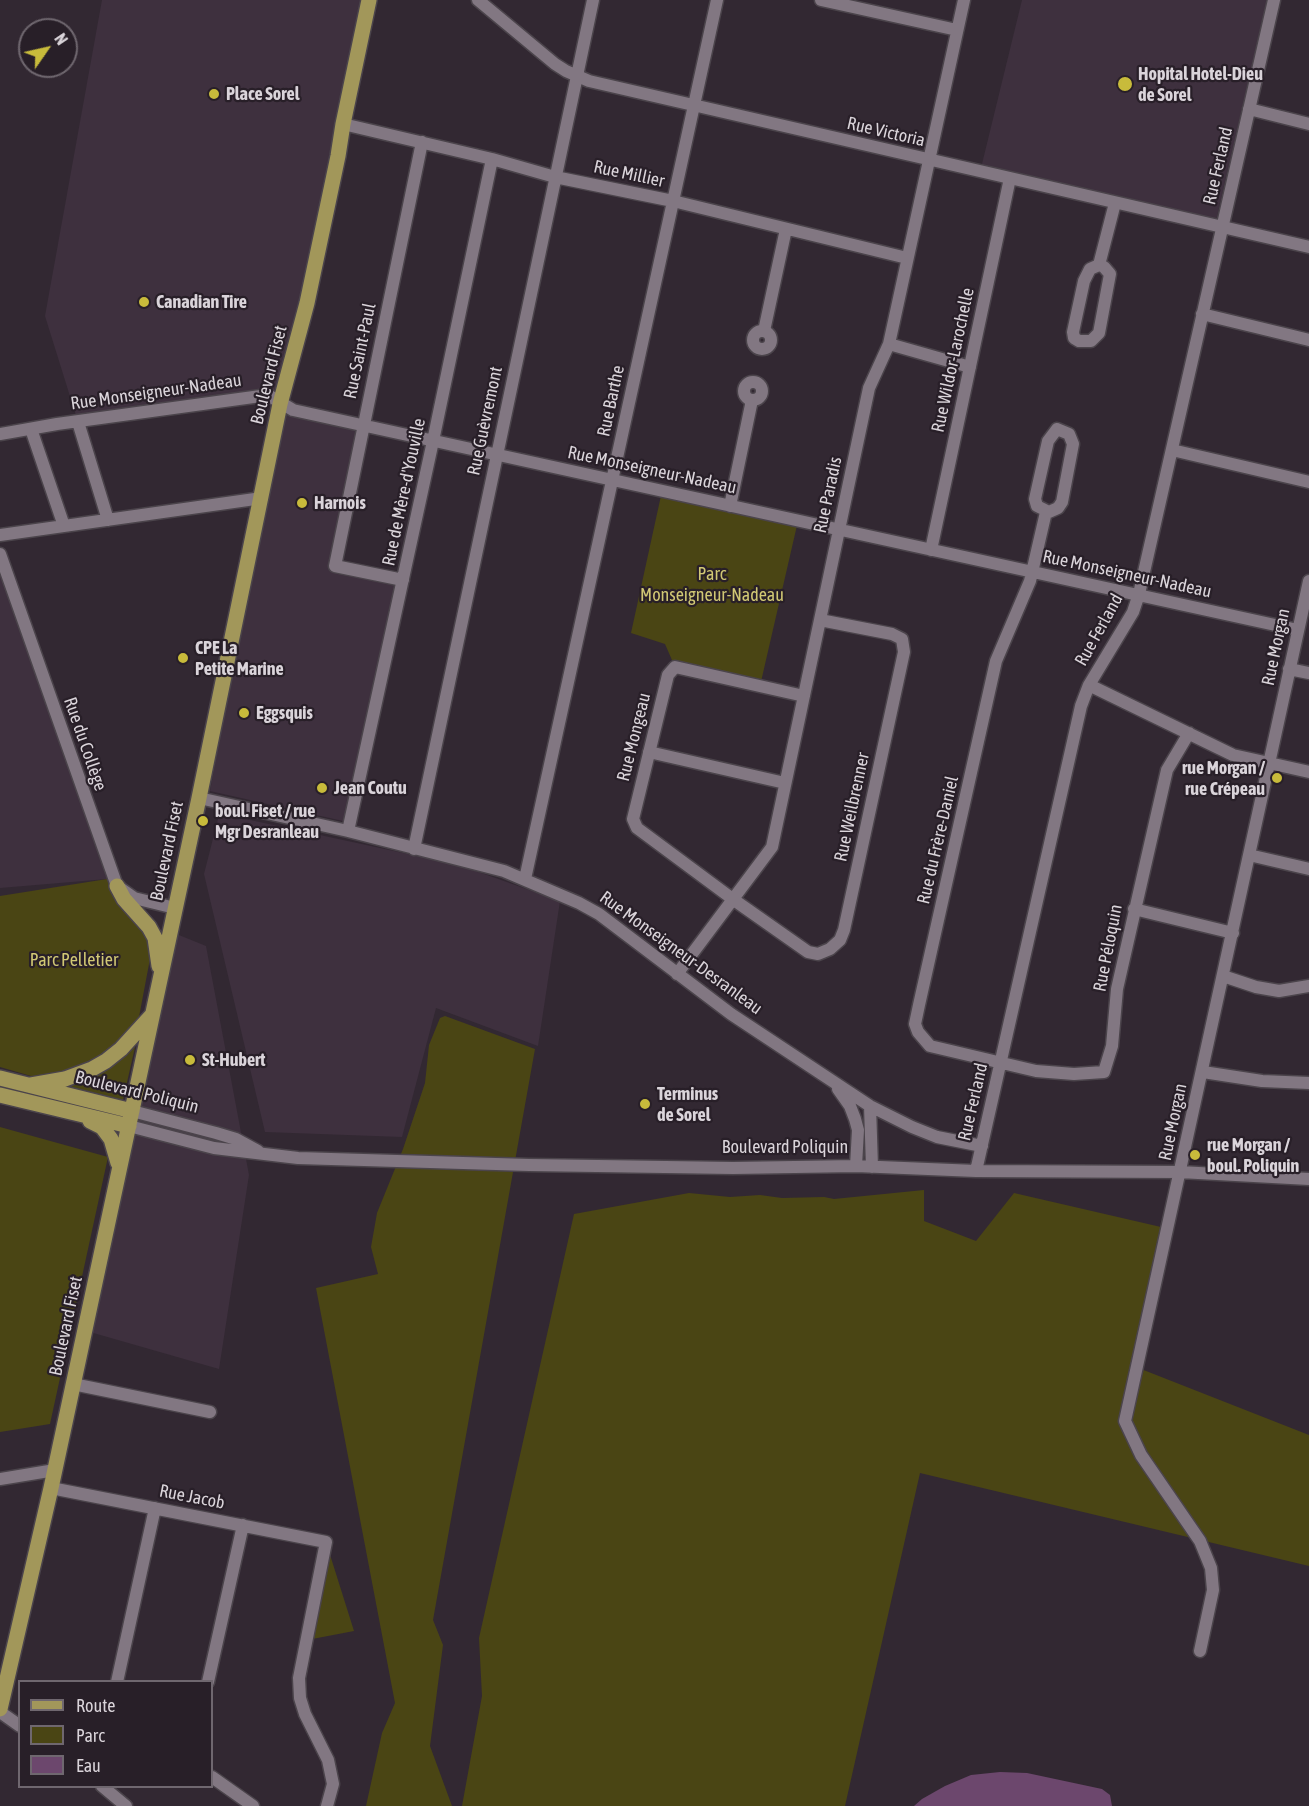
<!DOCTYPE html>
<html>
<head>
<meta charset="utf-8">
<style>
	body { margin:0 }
	#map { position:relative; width:1309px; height:1806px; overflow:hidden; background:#322832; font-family:"Asap Condensed",sans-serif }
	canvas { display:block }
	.legend { position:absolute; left:18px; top:1680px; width:195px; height:108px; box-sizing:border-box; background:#281f28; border:2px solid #6f676f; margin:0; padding:8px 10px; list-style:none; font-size:18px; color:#dad4da }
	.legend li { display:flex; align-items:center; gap:12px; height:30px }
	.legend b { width:30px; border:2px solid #6f676f }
	.north { position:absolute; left:18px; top:18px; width:60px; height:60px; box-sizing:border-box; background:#281f28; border:2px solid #6f676f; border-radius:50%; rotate:56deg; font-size:16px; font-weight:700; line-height:24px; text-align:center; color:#dad4da }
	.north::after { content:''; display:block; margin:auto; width:21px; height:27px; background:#c8bb3b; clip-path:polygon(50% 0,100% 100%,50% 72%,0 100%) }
</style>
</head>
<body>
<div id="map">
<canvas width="1309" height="1806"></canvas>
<ul class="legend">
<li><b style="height:8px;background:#a2975a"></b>Route</li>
<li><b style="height:16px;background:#4a4514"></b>Parc</li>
<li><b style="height:16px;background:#6c476d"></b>Eau</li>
</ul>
<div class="north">N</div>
</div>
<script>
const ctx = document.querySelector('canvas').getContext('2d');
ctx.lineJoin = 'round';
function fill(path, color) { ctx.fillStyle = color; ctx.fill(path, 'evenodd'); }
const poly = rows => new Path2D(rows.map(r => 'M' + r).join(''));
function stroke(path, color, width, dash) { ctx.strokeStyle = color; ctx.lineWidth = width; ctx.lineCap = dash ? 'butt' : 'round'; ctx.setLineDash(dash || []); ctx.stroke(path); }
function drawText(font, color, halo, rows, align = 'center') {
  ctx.font = font + ' "Asap Condensed",sans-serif'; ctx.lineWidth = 4.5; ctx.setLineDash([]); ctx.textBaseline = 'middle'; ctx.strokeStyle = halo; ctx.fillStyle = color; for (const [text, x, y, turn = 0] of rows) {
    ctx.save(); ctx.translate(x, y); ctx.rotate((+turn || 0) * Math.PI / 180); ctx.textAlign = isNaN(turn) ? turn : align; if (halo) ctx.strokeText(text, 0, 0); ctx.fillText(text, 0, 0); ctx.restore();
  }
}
fill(poly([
	[102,0,369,0,280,403,363,426,335,566,403,580,343,821,210,791,280,404,268,395,78,422,45,316],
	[1022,0,1267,0,1216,221,981,168],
	[0,560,107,879,0,888],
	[227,815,459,865,560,901,538,1046,436,1008,402,1137,265,1132,204,874,218,819],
	[174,933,206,946,249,1175,219,1369,90,1332]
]), '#3e303e');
fill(poly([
	[662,491,798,521,760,686,675,667,665,644,631,633],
	[107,879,153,943,139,1017,125,1042,105,1060,57,1077,31,1076,0,1067,0,896],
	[445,1016,535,1049,433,1620,443,1645,430,1746,452,1806,366,1806,382,1733,395,1703,316,1288,378,1274,371,1247,377,1213,403,1149,425,1083,429,1045,440,1018],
	[138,1034,123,1100,59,1084],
	[0,1127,108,1157,50,1424,0,1432],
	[924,1190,924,1221,976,1241,1014,1193,1161,1227,1141,1369,1309,1435,1309,1566,920,1473,845,1806,462,1806,482,1696,479,1638,574,1214,689,1193,730,1197,760,1195,782,1198,824,1197,834,1199],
	[326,1542,354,1631,307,1640]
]), '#4a4514');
fill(poly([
	[1000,1772,1027,1773,1102,1789,1110,1795,1112,1806,914,1806,922,1799,945,1786,971,1775]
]), '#6c476d');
const minor = poly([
	[478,0,555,64,566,71,589,81,1309,247],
	[821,0,957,30],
	[1249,109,1309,124],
	[343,124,492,159,555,177,673,201,907,258],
	[1099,265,1104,267,1110,274,1099,333,1091,341,1079,341,1074,338,1073,332,1084,281,1090,269,1099,265],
	[1099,265,1115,203],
	[1202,314,1309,340],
	'753 340a9 9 0 1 1 18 0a9 9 0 1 1-18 0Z',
	[764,331,786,229],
	[889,344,970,367],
	'744 391a9 9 0 1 1 18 0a9 9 0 1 1-18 0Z',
	[78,422,108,520],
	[31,429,64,526],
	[1057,429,1069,434,1073,444,1062,502,1058,508,1049,512,1037,506,1035,499,1048,441,1057,429],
	[0,434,57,424,268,395,293,410,1298,630],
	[1172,450,1309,482],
	[730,506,752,400],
	[1046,512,1030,581,996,661,919,1005,915,1024,918,1032,930,1046,1036,1071,1074,1074,1104,1072,1112,1046,1117,989,1167,770,1189,733],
	[0,535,262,498],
	[931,550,1010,178],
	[0,554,117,886,134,898,175,908],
	[403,580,335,566,422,142],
	[1289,669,1309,673],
	[1089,685,1233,755,1309,772],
	[804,696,675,667,668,675,633,819,637,828,734,900,808,952,818,954,830,949,840,940,844,930,904,652,902,639,892,634,820,620],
	[649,752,785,783],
	[199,798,348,831,504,871,579,903,599,914,731,1014,870,1106,912,1127,937,1137,982,1146],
	[348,831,433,441,492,159],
	[414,849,593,0],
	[1249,855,1309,869],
	[525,879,717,0],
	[1134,909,1233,933],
	[677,974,772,847,869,388,889,344,964,0],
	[1223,976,1256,987,1279,991,1309,986],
	[1203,1072,1262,1081,1309,1083],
	[838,1089,850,1106,855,1119,858,1130,856,1166],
	[870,1106,872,1167],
	[132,1111,216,1133,236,1139,258,1151],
	[129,1126,214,1148,298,1158,529,1165,733,1168,856,1166,976,1171,1180,1172,1309,1179],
	[976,1171,1081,706,1089,685,1133,612,1139,594,1274,0],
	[73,1384,210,1412],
	[0,1479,55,1470],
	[51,1488,326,1542,299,1678,300,1698,305,1714,328,1760,333,1784,327,1806],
	[1200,1651,1213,1590,1211,1568,1200,1541,1141,1455,1125,1421,1309,581],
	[117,1682,155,1508],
	[208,1682,243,1525],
	[0,1712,20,1726],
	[212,1777,253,1806],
	[102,1786,126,1806]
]);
const major = poly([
	[117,886,124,899,149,927,155,938,159,966],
	[0,1078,132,1111],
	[31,1085,65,1079,92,1069,106,1061,121,1049,152,1015],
	[0,1095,129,1126],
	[90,1121,102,1127,111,1139,118,1163],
	[0,1709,51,1488,199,798,280,404,307,303,338,156,343,124,369,0]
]);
stroke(minor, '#4b444b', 15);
stroke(major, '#4b444b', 18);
stroke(minor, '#827782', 12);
stroke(major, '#a2975a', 15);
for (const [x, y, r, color] of [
	[1125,84,8,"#c8bb3b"],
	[214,94,6,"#c8bb3b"],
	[144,302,6,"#c8bb3b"],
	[302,503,6,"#c8bb3b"],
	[183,658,6,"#c8bb3b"],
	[244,713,6,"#c8bb3b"],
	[1277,778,6,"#c8bb3b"],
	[322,788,6,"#c8bb3b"],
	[203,821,6,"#c8bb3b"],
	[190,1060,6,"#c8bb3b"],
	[645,1104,6,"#c8bb3b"],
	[1195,1155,6,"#c8bb3b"]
]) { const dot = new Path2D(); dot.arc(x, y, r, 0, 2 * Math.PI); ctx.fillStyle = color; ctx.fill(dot); stroke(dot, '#281f28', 2); }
drawText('bold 18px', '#dad4da', '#281f28', [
	["Hopital Hotel-Dieu",1138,74],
	["de Sorel",1138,95],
	["Place Sorel",226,94],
	["Canadian Tire",156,302],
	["Harnois",314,503],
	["CPE La",195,648],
	["Petite Marine",195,669],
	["Eggsquis",256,713],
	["rue Morgan /",1265,768,"right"],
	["rue Crépeau",1265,789,"right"],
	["Jean Coutu",334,788],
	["boul. Fiset / rue",215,811],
	["Mgr Desranleau",215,832],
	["St-Hubert",202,1060],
	["Terminus",657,1094],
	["de Sorel",657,1115],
	["rue Morgan /",1207,1145],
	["boul. Poliquin",1207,1166]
], 'left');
drawText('18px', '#dad4da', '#281f28', [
	["Rue Victoria",886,132,13],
	["Rue Ferland",1218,166,-77],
	["Rue Millier",629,174,12],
	["Rue Saint-Paul",360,351,-78],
	["Rue Wildor-Larochelle",953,360,-78],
	["Boulevard Fiset",269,375,-76],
	["Rue Monseigneur-Nadeau",156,392,-8],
	["Rue Barthe",611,401,-78],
	["Rue Guèvremont",485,421,-78],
	["Rue Monseigneur-Nadeau",652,470,12],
	["Rue de Mère-d'Youville",404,492,-78],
	["Rue Paradis",828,495,-78],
	["Rue Monseigneur-Nadeau",1127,574,12],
	["Rue Ferland",1099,630,-61],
	["Rue Morgan",1276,647,-78],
	["Rue Mongeau",634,737,-76],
	["Rue du Collège",85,744,71],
	["Rue Weilbrenner",852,807,-78],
	["Rue du Frère-Daniel",938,840,-77],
	["Boulevard Fiset",167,851,-78],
	["Rue Péloquin",1108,948,-79],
	["Rue Monseigneur-Desranleau",681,953,36],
	["Boulevard Poliquin",137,1092,14],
	["Rue Ferland",973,1102,-77],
	["Rue Morgan",1173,1122,-78],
	["Boulevard Poliquin",785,1147],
	["Boulevard Fiset",66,1326,-78],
	["Rue Jacob",192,1497,11]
]);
drawText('18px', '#d1c874', '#281f28', [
	["Parc",712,574],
	["Monseigneur-Nadeau",712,595],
	["Parc Pelletier",74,960]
]);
</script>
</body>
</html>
